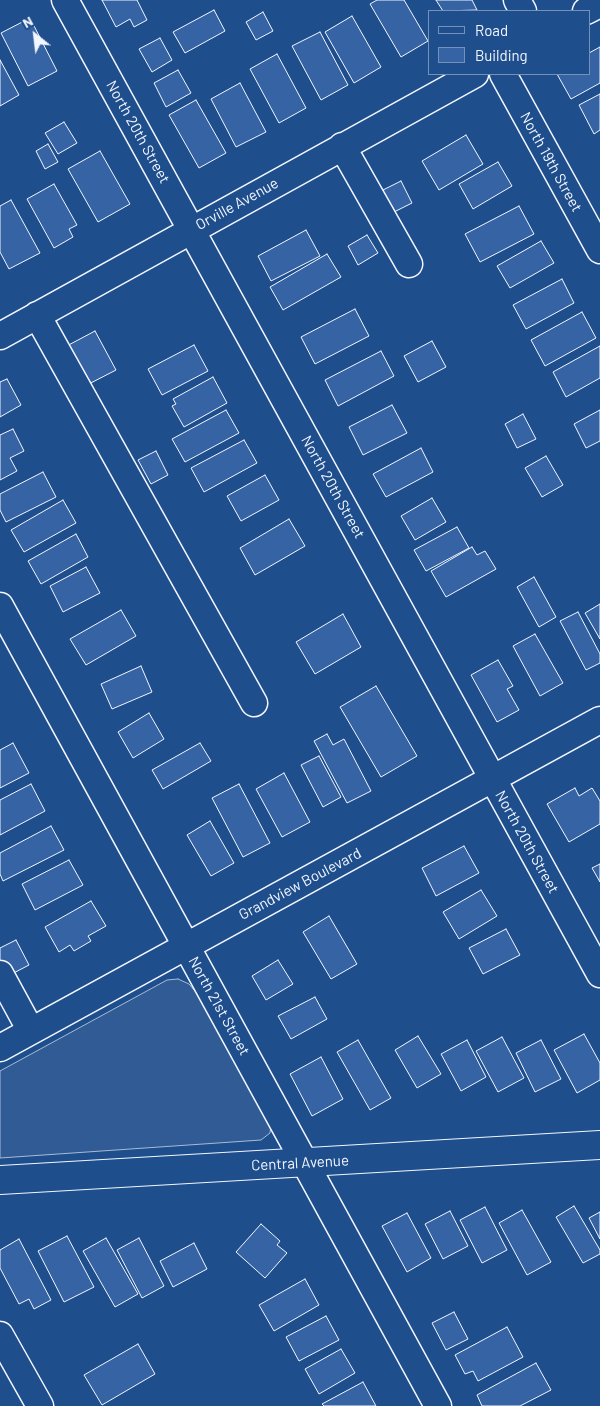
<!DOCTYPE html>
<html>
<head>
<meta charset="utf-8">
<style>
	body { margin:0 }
	#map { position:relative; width:600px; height:1406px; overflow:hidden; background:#1f4e8c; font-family:Barlow,sans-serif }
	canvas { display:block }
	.legend { position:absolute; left:428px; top:10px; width:162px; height:65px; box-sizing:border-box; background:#1f4e8c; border:1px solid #7391ba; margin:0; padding:6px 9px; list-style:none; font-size:15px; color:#f2f6ff }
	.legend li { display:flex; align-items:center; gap:10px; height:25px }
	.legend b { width:25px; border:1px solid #7391ba }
	.north { position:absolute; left:10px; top:10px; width:50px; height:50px; -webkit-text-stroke:4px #1f4e8c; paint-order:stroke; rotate:331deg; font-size:14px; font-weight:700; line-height:20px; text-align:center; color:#f2f6ff }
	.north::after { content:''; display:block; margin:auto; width:18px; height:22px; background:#f2f6ff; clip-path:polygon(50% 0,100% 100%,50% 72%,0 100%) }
</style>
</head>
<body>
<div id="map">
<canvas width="600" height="1406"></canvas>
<ul class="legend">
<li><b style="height:6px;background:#1f4e8c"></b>Road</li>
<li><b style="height:14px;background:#3563a3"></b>Building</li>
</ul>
<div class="north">N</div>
</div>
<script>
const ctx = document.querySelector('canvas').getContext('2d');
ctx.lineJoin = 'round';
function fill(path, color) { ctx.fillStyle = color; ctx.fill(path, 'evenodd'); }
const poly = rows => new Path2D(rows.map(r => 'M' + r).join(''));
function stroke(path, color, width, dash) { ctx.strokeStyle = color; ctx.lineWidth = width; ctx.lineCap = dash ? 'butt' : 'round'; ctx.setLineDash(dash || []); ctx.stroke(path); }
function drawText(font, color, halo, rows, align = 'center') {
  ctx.font = font + ' Barlow,sans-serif'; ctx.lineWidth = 4; ctx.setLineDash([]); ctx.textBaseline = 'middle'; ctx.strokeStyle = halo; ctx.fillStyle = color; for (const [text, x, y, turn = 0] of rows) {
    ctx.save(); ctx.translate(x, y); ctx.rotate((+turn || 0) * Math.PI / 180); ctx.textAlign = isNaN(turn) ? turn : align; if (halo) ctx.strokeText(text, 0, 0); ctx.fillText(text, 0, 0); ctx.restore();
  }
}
const built = poly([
	[178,979,189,984,200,997,271,1125,270,1133,261,1140,0,1158,0,1071,167,980,178,979]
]);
fill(built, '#305b95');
stroke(built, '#a8bbd7', 1);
const building = poly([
	[102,0,137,0,147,20,134,27,130,19,116,27,102,0],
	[377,0,404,0,428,41,401,57,370,4,377,0],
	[436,0,472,0,477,10,443,11,436,0],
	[214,10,225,31,185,53,173,32,214,10],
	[263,12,273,31,256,40,246,22,263,12],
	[352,16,381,67,354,83,325,32,352,16],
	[30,18,57,71,28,86,1,33,30,18],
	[320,32,348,85,321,100,292,46,320,32],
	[160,38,172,60,152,72,139,49,160,38],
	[600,47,600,83,571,99,557,74,589,74,589,53,600,47],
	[277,54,306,108,279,123,250,69,277,54],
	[0,60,19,95,0,106,0,60],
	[178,70,191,93,166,107,154,83,178,70],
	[240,83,266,132,236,147,211,99,240,83],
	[600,94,600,130,594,134,579,105,600,94],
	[196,100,226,153,199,168,169,115,196,100],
	[64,122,77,143,58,154,45,133,64,122],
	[466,135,483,164,439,190,422,161,466,135],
	[48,144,58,162,45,169,36,151,48,144],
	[100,151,130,204,98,222,68,169,100,151],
	[498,162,512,186,473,209,459,184,498,162],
	[401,181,412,203,390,214,379,192,401,181],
	[54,184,77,225,69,229,73,237,54,248,27,199,54,184],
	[11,200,40,253,9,269,0,252,0,206,11,200],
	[519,206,534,234,480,262,465,234,519,206],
	[306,230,320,256,271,281,258,256,306,230],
	[367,235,378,253,358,265,348,246,367,235],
	[541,241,554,263,510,288,497,266,541,241],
	[327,254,341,277,283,310,270,287,327,254],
	[562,279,574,303,526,329,513,305,562,279],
	[355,309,369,336,315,364,301,337,355,309],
	[582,312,596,338,545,366,531,340,582,312],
	[95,331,116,370,83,387,63,348,95,331],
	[432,341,446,367,418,382,404,356,432,341],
	[194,345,208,371,162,395,148,369,194,345],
	[600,346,600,378,566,397,553,372,600,346],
	[381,351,394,376,338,406,325,380,381,351],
	[213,377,227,403,184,427,172,406,176,404,173,399,213,377],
	[7,379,21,405,0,417,0,382,7,379],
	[392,405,407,433,363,455,349,427,392,405],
	[226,410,239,433,185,462,172,439,226,410],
	[600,410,600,441,586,448,574,424,600,410],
	[523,414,536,439,517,448,505,424,523,414],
	[13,429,24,451,10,458,17,471,0,480,0,435,13,429],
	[244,440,257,463,204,492,191,468,244,440],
	[421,448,433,472,386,497,373,474,421,448],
	[156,451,168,475,151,484,138,460,156,451],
	[546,456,563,485,542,497,525,468,546,456],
	[43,472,56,497,6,522,0,510,0,494,43,472],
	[265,475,279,500,241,521,227,496,265,475],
	[432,498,446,522,415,540,401,516,432,498],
	[63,500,76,523,24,552,11,530,63,500],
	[289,519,305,546,255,575,240,548,289,519],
	[457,527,469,548,426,571,414,550,457,527],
	[76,534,88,557,41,584,28,561,76,534],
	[472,547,477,555,485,551,496,569,446,597,431,571,472,547],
	[86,567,100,593,63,612,50,586,86,567],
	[534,577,556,617,539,627,517,587,534,577],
	[600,604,600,639,585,613,600,604],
	[121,610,136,636,86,665,70,639,121,610],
	[578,612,600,654,600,663,586,670,560,621,578,612],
	[343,614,361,647,315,674,296,642,343,614],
	[535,634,563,683,540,696,513,646,535,634],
	[498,660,513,686,507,689,519,710,497,722,471,675,498,660],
	[141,666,152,692,112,709,101,684,141,666],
	[376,686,417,756,381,777,340,707,376,686],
	[149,713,164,739,133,758,118,732,149,713],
	[327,734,333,745,344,739,371,791,347,803,314,741,327,734],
	[13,743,29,773,0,788,0,750,13,743],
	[200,743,211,761,163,789,152,770,200,743],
	[319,756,341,797,323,807,301,765,319,756],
	[284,773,310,822,282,837,256,789,284,773],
	[31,784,45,811,0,835,0,800,31,784],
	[239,784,270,843,243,857,212,798,239,784],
	[575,788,579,796,592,788,600,801,600,824,569,842,547,804,575,788],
	[210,821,234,863,211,876,187,835,210,821],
	[51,826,64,850,3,881,0,874,0,853,51,826],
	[464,846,479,873,436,896,422,868,464,846],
	[69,860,83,885,35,910,22,884,69,860],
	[600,864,600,882,592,868,600,864],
	[481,890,497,916,459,939,443,912,481,890],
	[91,901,106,926,88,936,91,941,74,951,70,945,59,952,45,927,91,901],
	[329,916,357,964,331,979,303,932,329,916],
	[506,929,520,955,483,974,469,948,506,929],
	[16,940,29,965,6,977,0,965,0,948,16,940],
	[278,960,293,984,266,1000,252,976,278,960],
	[315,997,327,1019,291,1039,278,1016,315,997],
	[584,1034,600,1063,600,1080,577,1093,554,1050,584,1034],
	[418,1036,441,1074,417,1088,395,1050,418,1036],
	[502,1037,524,1078,498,1092,476,1051,502,1037],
	[358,1040,391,1098,370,1110,337,1052,358,1040],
	[467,1040,486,1077,461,1091,441,1054,467,1040],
	[541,1040,561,1079,535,1092,516,1053,541,1040],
	[321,1057,343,1099,312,1116,290,1074,321,1057],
	[574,1206,600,1250,600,1254,583,1263,556,1217,574,1206],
	[485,1207,507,1250,482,1263,460,1220,485,1207],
	[522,1210,551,1262,527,1275,499,1223,522,1210],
	[450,1211,468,1246,443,1259,425,1224,450,1211],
	[600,1212,600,1239,589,1218,600,1212],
	[407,1213,431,1258,407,1272,382,1226,407,1213],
	[261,1224,280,1241,277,1245,287,1253,265,1278,236,1252,261,1224],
	[67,1236,94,1287,64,1302,38,1251,67,1236],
	[106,1238,138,1294,115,1307,83,1251,106,1238],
	[139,1238,164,1286,142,1298,117,1250,139,1238],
	[19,1239,51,1300,34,1309,29,1299,19,1304,0,1268,0,1250,19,1239],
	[194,1243,207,1269,173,1287,160,1261,194,1243],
	[305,1279,319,1305,274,1331,259,1305,305,1279],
	[454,1312,468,1339,446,1350,432,1323,454,1312],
	[326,1316,339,1340,299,1361,286,1337,326,1316],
	[507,1327,523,1357,478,1381,473,1371,465,1374,455,1355,507,1327],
	[138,1344,155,1374,102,1405,84,1375,138,1344],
	[341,1349,355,1373,319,1394,305,1369,341,1349],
	[536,1363,551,1390,520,1406,482,1406,477,1395,536,1363],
	[363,1382,376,1406,324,1406,322,1404,363,1382]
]);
fill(building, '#3563a3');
stroke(building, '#f2f6ff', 1);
const minor = poly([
	[65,0,600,974],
	[517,0,523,11],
	[586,11,600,4],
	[503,74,600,250],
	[342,146,409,264],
	[37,315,254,703],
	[0,336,475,74],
	[0,606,438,1406],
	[0,974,31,1031],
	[0,1048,600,720],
	[0,1335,40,1406]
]);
const major = poly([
	[0,1180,600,1145]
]);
stroke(minor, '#f2f6ff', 29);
stroke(major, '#f2f6ff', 30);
stroke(minor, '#1f4e8c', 26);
stroke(major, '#1f4e8c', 28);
drawText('15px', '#f2f6ff', '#1f4e8c', [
	["North 20th Street",138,132,61],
	["North 19th Street",551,162,61],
	["Orville Avenue",237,204,-29],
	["North 20th Street",333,487,61],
	["North 20th Street",527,842,61],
	["Grandview Boulevard",300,884,-28],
	["North 21st Street",219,1006,61],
	["Central Avenue",300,1163,-3]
]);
</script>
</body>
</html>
